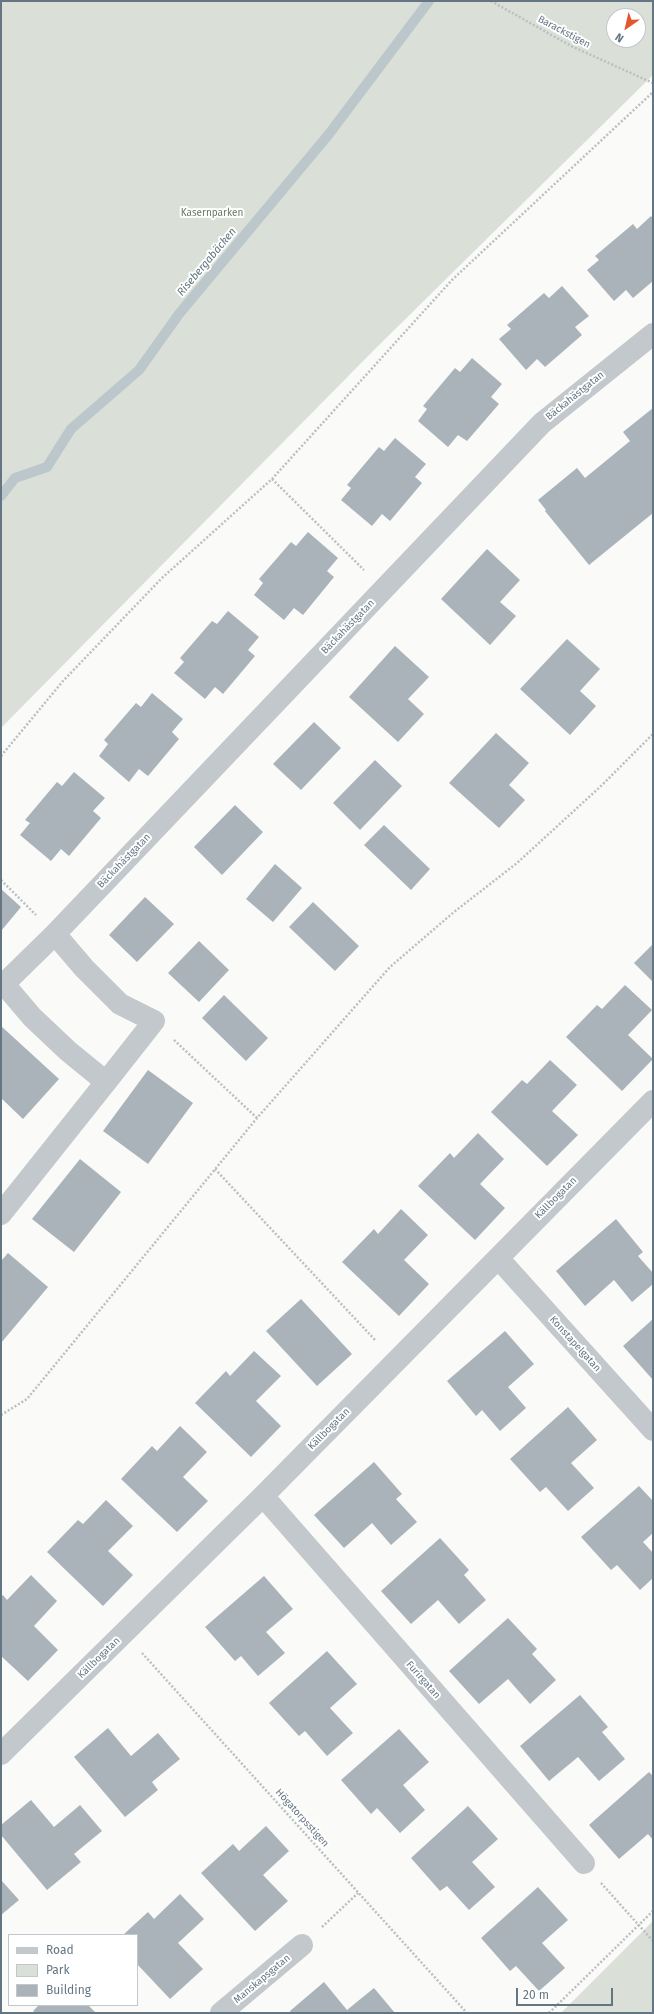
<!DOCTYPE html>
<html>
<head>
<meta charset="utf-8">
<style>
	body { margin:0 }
	#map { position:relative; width:654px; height:2014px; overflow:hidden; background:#fafaf8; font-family:"Fira Sans",sans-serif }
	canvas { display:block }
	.frame { position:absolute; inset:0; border:2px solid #657683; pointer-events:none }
	.legend { position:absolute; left:8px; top:1934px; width:130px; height:72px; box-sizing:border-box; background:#fff; border:1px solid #c1c8cd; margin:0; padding:5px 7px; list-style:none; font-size:12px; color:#657683 }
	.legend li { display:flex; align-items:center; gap:8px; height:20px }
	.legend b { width:20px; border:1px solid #c1c8cd }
	.north { position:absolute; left:606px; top:8px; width:40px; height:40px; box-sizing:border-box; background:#fff; border:1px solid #c1c8cd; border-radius:50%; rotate:214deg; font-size:11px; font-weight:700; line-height:16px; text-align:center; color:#657683 }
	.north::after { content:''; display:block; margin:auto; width:14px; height:18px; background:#e4572e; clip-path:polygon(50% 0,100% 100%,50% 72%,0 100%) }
	.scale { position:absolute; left:516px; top:1988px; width:97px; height:18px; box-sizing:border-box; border:2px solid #657683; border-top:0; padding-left:5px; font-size:12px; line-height:14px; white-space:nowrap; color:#657683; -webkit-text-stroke:3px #fff; paint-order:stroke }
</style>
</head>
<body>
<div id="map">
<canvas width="654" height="2014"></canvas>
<div class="frame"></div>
<ul class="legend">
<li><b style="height:5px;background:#c3c8cc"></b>Road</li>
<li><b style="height:11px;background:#dadfd7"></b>Park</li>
<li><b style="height:11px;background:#aab3b9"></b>Building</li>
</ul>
<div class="north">N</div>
<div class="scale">20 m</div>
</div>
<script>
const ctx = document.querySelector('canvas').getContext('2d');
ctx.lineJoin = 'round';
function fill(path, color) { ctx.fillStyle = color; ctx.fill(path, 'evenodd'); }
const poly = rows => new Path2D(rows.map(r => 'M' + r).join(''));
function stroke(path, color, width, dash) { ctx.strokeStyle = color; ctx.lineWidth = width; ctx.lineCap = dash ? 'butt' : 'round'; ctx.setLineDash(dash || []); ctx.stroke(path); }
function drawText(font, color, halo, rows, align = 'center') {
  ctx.font = font + ' "Fira Sans",sans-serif'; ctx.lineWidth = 4; ctx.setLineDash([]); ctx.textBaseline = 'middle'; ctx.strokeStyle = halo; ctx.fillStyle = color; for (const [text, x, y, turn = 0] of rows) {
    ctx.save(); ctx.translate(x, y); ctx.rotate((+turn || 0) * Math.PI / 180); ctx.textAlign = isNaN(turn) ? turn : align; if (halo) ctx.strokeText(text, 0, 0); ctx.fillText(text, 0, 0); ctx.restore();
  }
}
fill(poly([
	[1,1,653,1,653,75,374,350,1,728],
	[614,16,638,16,638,40,614,40],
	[653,1921,653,2013,561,2013]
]), '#dadfd7');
stroke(poly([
	[1,496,15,478,47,467,71,429,139,370,179,314,329,134,429,1]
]), '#bbc7cb', 10);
fill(poly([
	[651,216,653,219,653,281,633,298,626,290,614,301,587,270,599,260,595,256,633,224,637,229],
	[562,286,589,316,575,327,582,335,545,367,537,359,526,370,499,339,511,329,507,325,544,293,549,298],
	[472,358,502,384,491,397,499,404,467,441,458,435,448,447,418,421,427,409,423,406,455,368,460,372],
	[653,408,653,513,589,565,545,511,546,510,538,500,577,468,585,478,630,441,623,432],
	[395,438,426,464,415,477,422,483,390,521,382,514,372,526,341,500,351,488,347,485,379,447,384,451],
	[308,532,338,558,327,571,334,577,303,615,294,608,284,620,254,595,263,583,259,579,291,542,296,546],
	[487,549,520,580,500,602,516,616,490,645,441,599],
	[228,611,259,637,248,650,255,656,223,694,215,687,205,699,174,673,184,662,180,658,212,621,217,624],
	[567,639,600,669,580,691,596,706,570,735,520,689],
	[395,646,429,677,408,699,424,714,398,742,349,697],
	[152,693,183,719,172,732,179,739,148,776,139,769,129,782,99,756,108,744,104,740,136,703,141,707],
	[314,722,341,748,301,790,273,764],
	[496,733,529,763,509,785,525,800,499,828,449,783],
	[375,760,402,786,360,830,333,803],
	[74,772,105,798,93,811,101,818,69,856,61,849,51,861,20,835,30,823,25,820,57,782,62,786],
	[235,805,263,832,222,875,194,847],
	[384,825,430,869,411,890,364,845],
	[275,864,302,888,273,922,246,899],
	[1,889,21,907,1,931],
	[145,897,174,924,137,962,109,935],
	[313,902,359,946,335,971,289,927],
	[199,941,229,970,199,1002,168,973],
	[653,944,653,982,634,963],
	[625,985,652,1010,628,1035,653,1059,622,1091,566,1037,597,1005,602,1009],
	[224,995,268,1038,246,1061,202,1018],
	[1,1026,59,1079,23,1119,1,1098],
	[550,1060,577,1085,552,1111,578,1135,547,1166,491,1112,522,1080,527,1084],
	[148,1070,193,1103,148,1164,103,1131],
	[478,1133,504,1159,480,1184,505,1208,475,1240,418,1186,450,1153,454,1158],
	[80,1159,121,1192,74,1252,32,1219],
	[401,1209,428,1235,404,1260,429,1284,399,1316,342,1262,374,1229,378,1234],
	[616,1219,643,1252,638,1256,653,1273,653,1284,632,1302,614,1280,585,1306,556,1271],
	[8,1253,48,1287,1,1343,1,1261],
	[301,1299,352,1354,317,1386,266,1331],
	[653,1319,653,1380,623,1346],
	[505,1331,534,1364,508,1387,526,1408,500,1431,482,1410,476,1416,447,1381],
	[254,1351,281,1376,256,1401,281,1426,251,1457,195,1403,226,1371,230,1376],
	[568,1407,597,1440,571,1463,594,1488,568,1511,546,1487,540,1492,510,1459],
	[180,1426,207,1452,183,1477,208,1501,177,1532,121,1479,152,1446,157,1451],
	[374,1462,402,1494,396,1499,417,1522,391,1545,372,1523,344,1548,314,1515],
	[639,1486,653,1501,653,1533,643,1542,653,1553,653,1578,640,1590,617,1565,611,1570,581,1537],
	[106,1500,133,1526,108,1551,133,1575,103,1606,47,1552,78,1520,83,1524],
	[440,1538,469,1570,464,1575,486,1600,459,1624,438,1600,411,1624,381,1591],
	[31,1575,57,1601,34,1626,58,1650,28,1681,1,1656,1,1597,3,1595,7,1600],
	[264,1576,293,1609,266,1632,285,1653,258,1676,241,1656,235,1661,205,1627],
	[508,1618,537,1649,532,1654,556,1680,530,1704,508,1679,479,1704,449,1671],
	[327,1651,357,1684,330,1708,353,1733,327,1756,305,1731,299,1736,269,1703],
	[580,1695,608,1727,602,1732,625,1759,599,1781,578,1757,549,1781,520,1746],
	[108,1728,131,1756,158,1733,180,1759,152,1782,158,1790,125,1817,74,1757],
	[399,1729,429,1762,403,1785,425,1810,400,1833,377,1808,371,1814,341,1780],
	[649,1772,653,1776,653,1840,648,1834,619,1859,589,1825],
	[31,1800,54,1827,80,1805,102,1831,74,1854,81,1862,47,1890,1,1835,1,1825],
	[468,1806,498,1839,472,1862,495,1887,469,1910,447,1886,440,1891,411,1858],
	[266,1826,289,1851,263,1875,288,1901,255,1931,201,1873,233,1844,239,1851],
	[1,1880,19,1900,1,1915],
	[538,1887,568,1920,542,1943,565,1968,539,1991,516,1966,510,1971,481,1938],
	[180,1894,204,1919,178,1943,203,1969,170,1999,137,1964,137,1935,123,1935,148,1912,154,1919],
	[324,1982,347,2010,374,1988,395,2013,291,2013,290,2011],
	[39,2005,88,2005,96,2013,36,2013,33,2011]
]), '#aab3b9');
stroke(poly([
	[491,1,571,46,653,83],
	[272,479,364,570],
	[1,756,63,681,162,578,272,479,452,280,653,92],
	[1,880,36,915],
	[174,1040,257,1118],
	[215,1169,376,1341],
	[1,1415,27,1399,257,1118,390,967,454,912,517,863,600,787,653,734],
	[142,1653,467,2013],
	[601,1883,653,1941],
	[322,1927,358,1893],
	[549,2013,653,1911]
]), '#bbbfc2', 2.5, [2, 2]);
stroke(poly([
	[55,934,84,968,120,1004,154,1021,106,1082,68,1051,32,1017,4,984,55,934,542,423,653,334],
	[1,1214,106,1082],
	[498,1258,653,1430],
	[263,1496,584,1863],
	[1,1754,263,1496,653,1101],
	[221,2013,302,1945]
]), '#c3c8cc', 22);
drawText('10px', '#657683', '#fff', [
	["Barackstigen",564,32,28],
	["Bäckahästgatan",575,396,-39],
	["Bäckahästgatan",348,627,-46],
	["Bäckahästgatan",124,861,-46],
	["Källbogatan",556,1198,-45],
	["Konstapelgatan",575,1344,48],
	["Källbogatan",329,1429,-45],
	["Källbogatan",99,1658,-44],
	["Furirgatan",423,1680,49],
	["Högatorpsstigen",302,1818,48],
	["Manskapsgatan",262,1979,-40]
]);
drawText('10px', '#687a64', '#fff', [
	["Kasernparken",212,213]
]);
drawText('italic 11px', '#60757c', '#fff', [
	["Risebergabäcken",207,262,-50]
]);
</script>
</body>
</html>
